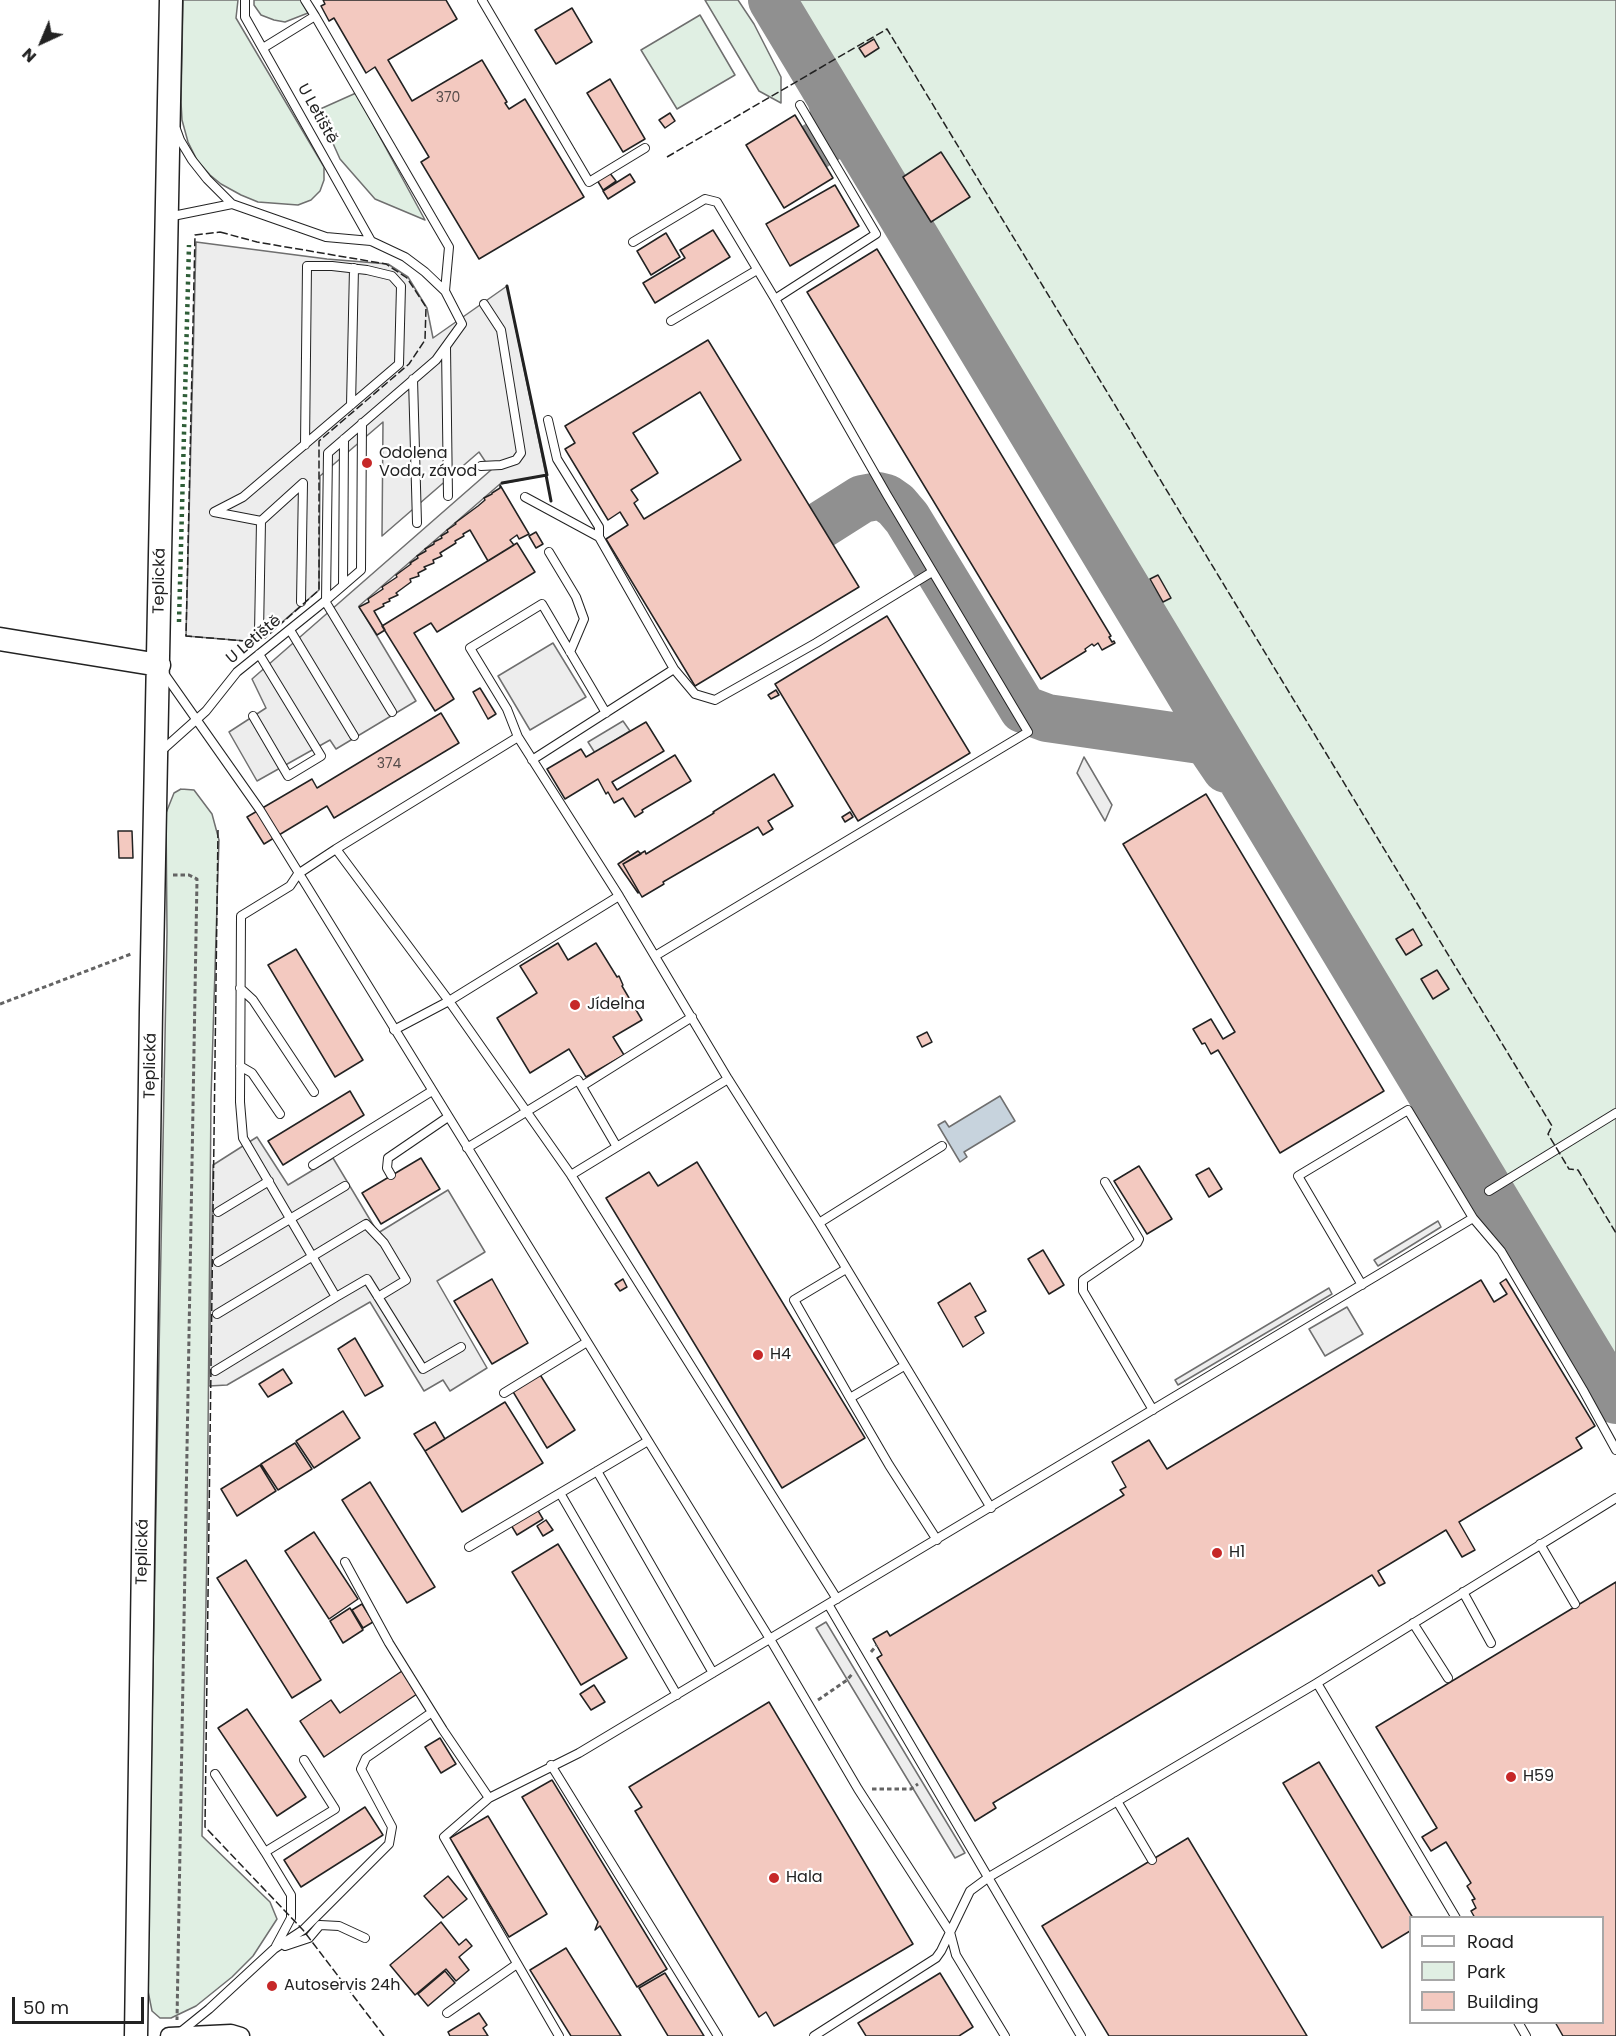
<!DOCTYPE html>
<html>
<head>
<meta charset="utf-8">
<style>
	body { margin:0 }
	#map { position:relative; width:1616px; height:2036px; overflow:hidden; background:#fff; font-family:Poppins,sans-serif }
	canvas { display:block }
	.legend { position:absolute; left:1409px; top:1916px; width:195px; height:108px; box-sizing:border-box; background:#fff; border:2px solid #a7a7a7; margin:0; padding:8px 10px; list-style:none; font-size:18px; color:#222 }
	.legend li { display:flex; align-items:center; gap:12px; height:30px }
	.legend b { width:30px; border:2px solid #a7a7a7 }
	.north { position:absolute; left:12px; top:12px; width:60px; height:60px; -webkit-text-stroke:4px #fff; paint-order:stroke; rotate:224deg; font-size:16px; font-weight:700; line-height:24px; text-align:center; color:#222 }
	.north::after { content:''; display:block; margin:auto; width:21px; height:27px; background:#222; clip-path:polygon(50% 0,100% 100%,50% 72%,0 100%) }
	.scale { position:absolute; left:12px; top:1997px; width:132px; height:27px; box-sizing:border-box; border:3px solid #222; border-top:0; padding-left:8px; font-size:18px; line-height:21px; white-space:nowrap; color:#222; -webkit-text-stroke:4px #fff; paint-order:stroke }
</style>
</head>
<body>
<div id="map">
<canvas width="1616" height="2036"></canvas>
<ul class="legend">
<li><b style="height:8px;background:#fff"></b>Road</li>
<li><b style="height:16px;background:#e0efe3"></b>Park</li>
<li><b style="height:16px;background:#f3c9c0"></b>Building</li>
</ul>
<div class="north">N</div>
<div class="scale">50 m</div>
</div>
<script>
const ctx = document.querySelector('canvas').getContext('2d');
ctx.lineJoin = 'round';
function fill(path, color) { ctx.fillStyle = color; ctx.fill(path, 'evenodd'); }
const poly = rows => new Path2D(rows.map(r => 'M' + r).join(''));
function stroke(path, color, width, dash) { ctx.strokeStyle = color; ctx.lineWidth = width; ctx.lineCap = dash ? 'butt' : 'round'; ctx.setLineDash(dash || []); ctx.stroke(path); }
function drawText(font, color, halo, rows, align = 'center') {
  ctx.font = font + ' Poppins,sans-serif'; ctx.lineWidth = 4.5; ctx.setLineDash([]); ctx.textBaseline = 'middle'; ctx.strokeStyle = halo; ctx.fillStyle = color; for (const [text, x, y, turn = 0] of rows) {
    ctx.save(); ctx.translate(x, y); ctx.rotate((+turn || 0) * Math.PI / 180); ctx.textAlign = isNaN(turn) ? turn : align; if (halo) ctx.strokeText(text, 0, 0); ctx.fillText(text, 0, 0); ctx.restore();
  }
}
const green = poly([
	[183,0,238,0,236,18,324,167,324,180,320,191,311,200,298,205,258,202,241,195,221,184,210,175,197,160,188,142,182,120,181,102,183,0],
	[254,0,301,0,308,13,285,22,274,20,261,15,254,5,254,0],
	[705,0,738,0,754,24,781,77,781,103,759,91,705,0],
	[796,0,1616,0,1616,1360,796,0],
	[700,15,735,75,677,109,641,50,700,15],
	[356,93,425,220,375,199,340,159,318,110,356,93],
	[181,789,194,790,212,814,219,840,211,1099,207,1545,202,1836,270,1902,277,1919,253,1956,232,1977,196,2006,171,2018,160,2018,152,2011,148,1991,148,1933,167,932,166,813,174,793,181,789]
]);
fill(green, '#e0efe3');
stroke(green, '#6f6f6f', 1.5);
const parking = poly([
	[196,242,327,259,388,264,408,277,427,308,433,338,507,286,546,475,500,484,359,606,416,701,336,749,330,740,257,781,229,732,266,708,252,679,491,470,479,452,382,536,383,422,320,476,319,590,265,637,246,641,186,636,196,242],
	[553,643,586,697,530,730,498,676,553,643],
	[623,721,630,731,595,753,588,742,623,721],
	[1084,757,1112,805,1105,821,1077,773,1084,757],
	[257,1137,288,1185,333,1158,378,1233,448,1190,485,1252,437,1281,487,1368,450,1391,443,1380,424,1391,370,1302,227,1385,209,1386,213,1165,257,1137],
	[1438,1221,1441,1227,1378,1266,1374,1260,1438,1221],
	[1329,1288,1332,1294,1178,1385,1175,1380,1329,1288],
	[1347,1307,1363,1334,1325,1356,1309,1329,1347,1307],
	[826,1622,965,1853,955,1858,816,1628,826,1622]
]);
fill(parking, '#ededed');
stroke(parking, '#6f6f6f', 1.5);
const water = poly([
	[1000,1096,1015,1121,964,1152,967,1157,960,1162,938,1125,945,1121,949,1127,1000,1096]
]);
fill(water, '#c7d3dd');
stroke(water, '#6f6f6f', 1.5);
stroke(poly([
	[772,0,1616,1400],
	[814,147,828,138,833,128,834,108,830,96],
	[821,525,862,499,878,496,886,498,896,505,907,518,1023,709,1047,718,1207,741,1226,769]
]), '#909090', 48);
const building = poly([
	[323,0,446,0,457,19,388,60,412,101,482,60,507,102,505,103,509,109,525,99,584,197,479,259,421,162,429,157,375,67,366,73,334,18,329,21,321,6,325,4,323,0],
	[572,8,592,42,556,64,535,30,572,8],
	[874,39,879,48,865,57,859,48,874,39],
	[610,79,645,139,623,152,587,93,610,79],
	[670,113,675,121,665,128,659,120,670,113],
	[795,115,833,178,784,208,746,145,795,115],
	[941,152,970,197,931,222,903,177,941,152],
	[609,172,616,181,603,190,597,180,609,172],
	[630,174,635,182,608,199,603,191,630,174],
	[835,185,859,226,790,266,766,224,835,185],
	[713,230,730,257,655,303,643,283,685,258,680,250,713,230],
	[666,233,680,257,651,275,637,251,666,233],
	[877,249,1111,636,1109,637,1112,642,1114,641,1115,643,1102,650,1098,643,1094,646,1092,644,1085,649,1086,651,1041,679,807,292,877,249],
	[708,340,859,587,695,686,606,539,628,525,620,512,608,520,565,449,575,443,565,426,708,340],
	[700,392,741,460,644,519,634,503,638,500,631,490,658,473,633,433,700,392],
	[500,485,529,534,519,539,517,535,510,540,514,545,488,561,470,530,463,534,464,536,455,541,456,543,440,553,442,556,433,560,434,563,424,567,426,569,418,573,419,576,410,579,411,582,396,593,398,595,389,599,390,601,383,604,384,606,374,611,385,630,377,635,359,607,369,602,368,599,383,589,382,587,397,577,396,575,411,564,410,563,418,558,417,556,426,551,425,549,434,544,434,542,442,538,441,536,448,532,447,530,456,524,455,523,478,506,485,500,484,498,492,494,492,493,500,488,500,485],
	[536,532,543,544,536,548,529,536,536,532],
	[517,543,535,572,437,632,431,623,414,633,454,699,435,711,382,626,517,543],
	[1158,575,1171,598,1163,602,1150,579,1158,575],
	[887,616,970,753,858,821,775,684,887,616],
	[480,688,496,714,488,719,473,692,480,688],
	[776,690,779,695,771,699,768,695,776,690],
	[441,713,459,743,334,818,327,806,264,844,247,817,312,779,317,788,441,713],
	[646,722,664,751,612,782,617,790,675,755,691,781,642,810,643,812,635,817,623,798,614,803,608,792,606,794,598,779,565,799,547,769,581,749,586,757,646,722],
	[774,774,793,806,768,821,773,829,763,835,758,827,663,882,664,884,642,897,623,864,645,851,646,854,714,813,713,812,774,774],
	[1206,794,1384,1091,1280,1153,1218,1050,1211,1054,1205,1043,1202,1044,1193,1029,1211,1019,1223,1039,1235,1032,1123,844,1206,794],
	[850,812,853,817,845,822,842,817,850,812],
	[118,831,132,831,133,858,119,858,118,831],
	[638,851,641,854,623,864,639,892,638,893,618,864,638,851],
	[1413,929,1422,945,1406,955,1396,939,1413,929],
	[558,943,568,960,596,943,617,977,619,976,623,985,622,986,642,1020,613,1037,624,1055,586,1077,569,1049,530,1073,497,1018,537,993,520,966,558,943],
	[296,949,363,1060,335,1077,268,965,296,949],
	[1437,970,1449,989,1433,999,1421,979,1437,970],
	[927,1032,932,1042,922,1047,917,1037,927,1032],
	[350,1091,364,1115,283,1165,268,1141,350,1091],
	[421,1158,440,1189,381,1224,362,1193,421,1158],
	[697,1162,865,1438,782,1488,606,1198,649,1172,658,1186,697,1162],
	[1139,1166,1172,1219,1147,1234,1114,1181,1139,1166],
	[1209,1168,1222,1189,1209,1197,1196,1175,1209,1168],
	[1043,1250,1064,1285,1049,1294,1028,1259,1043,1250],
	[492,1279,528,1343,492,1364,454,1301,492,1279],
	[623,1279,627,1287,620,1291,615,1284,623,1279],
	[1506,1279,1595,1426,1576,1438,1582,1448,1459,1522,1475,1550,1462,1557,1446,1530,1378,1571,1385,1583,1379,1586,1372,1575,993,1803,996,1808,975,1821,877,1658,882,1655,873,1639,887,1631,890,1636,1124,1495,1120,1490,1126,1487,1112,1462,1149,1440,1167,1469,1481,1280,1494,1302,1507,1294,1500,1283,1506,1279],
	[970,1283,986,1311,975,1317,984,1333,963,1347,938,1303,970,1283],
	[355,1338,383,1386,365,1396,338,1349,355,1338],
	[283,1369,292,1383,268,1397,259,1384,283,1369],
	[539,1373,575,1430,547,1448,512,1390,539,1373],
	[505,1402,543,1463,462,1512,425,1451,505,1402],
	[343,1411,360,1438,314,1468,296,1441,343,1411],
	[435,1422,445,1439,425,1451,414,1434,435,1422],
	[295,1443,312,1469,278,1490,261,1464,295,1443],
	[260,1465,276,1491,237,1516,221,1489,260,1465],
	[370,1482,435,1587,407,1603,342,1500,370,1482],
	[537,1509,543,1519,517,1535,511,1525,537,1509],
	[546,1520,553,1530,543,1536,537,1526,546,1520],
	[314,1532,358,1599,329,1619,285,1551,314,1532],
	[558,1544,627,1658,581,1685,512,1572,558,1544],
	[246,1560,321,1680,292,1698,217,1578,246,1560],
	[1616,1582,1616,2036,1563,2036,1555,2022,1602,2022,1602,1918,1475,1918,1471,1911,1476,1908,1472,1900,1475,1899,1467,1886,1471,1883,1446,1842,1431,1851,1422,1837,1437,1828,1376,1727,1616,1582],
	[362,1604,373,1622,363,1628,352,1610,362,1604],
	[350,1608,363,1630,343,1643,330,1621,350,1608],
	[402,1671,417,1694,324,1757,300,1721,331,1700,340,1713,402,1671],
	[594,1685,605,1702,591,1710,580,1694,594,1685],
	[769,1702,913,1944,774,2026,766,2012,759,2017,635,1811,642,1807,629,1787,769,1702],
	[247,1709,306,1797,277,1816,218,1728,247,1709],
	[440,1738,456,1764,441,1773,425,1747,440,1738],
	[1319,1762,1413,1918,1410,1918,1410,1931,1382,1948,1283,1783,1319,1762],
	[552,1780,667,1969,637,1987,600,1926,595,1930,598,1922,522,1797,552,1780],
	[365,1807,383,1835,301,1887,284,1860,365,1807],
	[488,1816,547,1914,509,1937,450,1838,488,1816],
	[1188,1838,1307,2036,1109,2036,1042,1926,1188,1838],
	[448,1876,467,1899,443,1918,424,1896,448,1876],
	[441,1922,459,1945,466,1939,472,1946,459,1957,469,1970,456,1981,446,1969,415,1995,390,1965,441,1922],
	[566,1948,621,2036,571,2036,530,1970,566,1948],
	[445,1971,455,1983,428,2006,418,1994,445,1971],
	[665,1973,704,2036,668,2036,639,1988,665,1973],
	[940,1973,973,2027,959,2036,866,2036,858,2023,940,1973],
	[479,2013,487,2025,483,2028,488,2036,450,2036,448,2032,479,2013]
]);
fill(building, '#f3c9c0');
stroke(building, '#222', 1.5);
const lane = poly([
	[245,0,245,17,371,241],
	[305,0,315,16],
	[482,0,589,182,645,148],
	[263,48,315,16,449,247,445,291],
	[176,129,180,140,192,160,207,179,232,204,326,237,371,241,405,257,425,272,445,291,462,324,436,360,328,453,326,600],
	[168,217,232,204],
	[633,242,705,199,717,202,775,299],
	[671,321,757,270],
	[446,347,448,496],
	[413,379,417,523],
	[351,405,354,268],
	[548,420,557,459,599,527,599,537],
	[481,466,501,465,516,460,521,453,501,330,484,304],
	[525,497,599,537,674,669,695,694,715,700,816,643,932,572],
	[261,521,303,483,301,602],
	[549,552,576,597,584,619,570,652],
	[343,585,344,439],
	[325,601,392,712],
	[290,630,354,736],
	[259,633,261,521,214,512,243,497,351,405,399,364,401,286,392,276,367,270,332,266,307,266,305,445],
	[163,672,260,810,770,1639,858,1789,950,1932,956,1955,1005,2036],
	[253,716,288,776,321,756,259,654],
	[518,737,507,709,470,648,542,604,606,713],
	[159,753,206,711,237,672,325,601,361,570,362,423],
	[532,760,674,669],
	[336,849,449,1001,571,1175,837,1599],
	[655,956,1028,732,887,495,775,299,876,234,800,105],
	[240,988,253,1000,314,1092],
	[394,1030,449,1001,619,896],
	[240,1066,252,1073,280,1114],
	[582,1086,692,1017],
	[467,1148,578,1080,617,1147],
	[313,1165,432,1091],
	[391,1175,387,1168,388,1158,448,1117],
	[571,1175,728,1079],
	[1105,1182,1139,1239,1137,1243,1083,1280,1083,1291,1153,1410],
	[1489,1191,1616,1113],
	[218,1212,269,1181],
	[1473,1218,1501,1251,1583,1390,1616,1450],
	[819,1223,942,1146],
	[218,1262,345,1186],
	[846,1269,794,1300,850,1398],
	[336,1297,367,1279,423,1369,461,1347],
	[217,1314,366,1224,384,1243,406,1280,378,1297],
	[904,1366,850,1398,889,1465,937,1540],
	[215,1371,336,1297,243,1138,240,1102,241,916,290,886,298,874,336,849,518,737,619,896,728,1079,819,1223,991,1508],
	[504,1393,587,1342],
	[597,1471,713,1673],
	[560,1493,677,1695],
	[1540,1544,1575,1604],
	[469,1547,648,1441],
	[345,1562,389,1643,443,1730,489,1798,579,1753,1473,1218,1408,1110,1298,1176,1362,1285],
	[1463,1592,1491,1643],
	[828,1604,1081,2036],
	[1413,1623,1448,1678],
	[551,1765,718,2036],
	[215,1774,265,1852],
	[489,1798,444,1837,559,2036],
	[1117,1801,1152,1860],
	[1456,1918,1317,1683,1616,1498],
	[276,1946,291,1918,291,1895,265,1852,335,1809,304,1760],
	[285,1946,309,1938,320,1925,339,1926,365,1938],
	[447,2013,517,1964],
	[1518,2022,1526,2036],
	[178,2034,209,2009,274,1949,303,1930,389,1844,392,1827,361,1769,366,1758,428,1715],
	[814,2036,936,1958,941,1951,970,1891,989,1877,1317,1683]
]);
const street = poly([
	[169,2036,231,2033,241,2036]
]);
const secondary = poly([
	[0,639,159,665],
	[136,2036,151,1010,171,0]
]);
stroke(lane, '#222', 10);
stroke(street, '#222', 19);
stroke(secondary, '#222', 25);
stroke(poly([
	[173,875,189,875,197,879,177,2020],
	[0,1004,131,954,131,953],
	[871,1652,877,1645],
	[818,1700,847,1680,853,1673],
	[872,1789,911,1789,918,1784]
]), '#646464', 3, [4.5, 3]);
stroke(lane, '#fff', 8);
stroke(street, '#fff', 16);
stroke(secondary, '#fff', 22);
stroke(poly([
	[179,622,189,245]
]), '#2f5e38', 4.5, [3, 4.5]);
stroke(poly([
	[667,157,887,29,1552,1126,1548,1134,1569,1169,1578,1170,1616,1233],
	[220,232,257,242,386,264,407,278,426,307,425,340,409,364,319,441,319,590,265,638,245,641,186,636,195,235,220,232],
	[218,830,205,1827,303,1930,384,2036]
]), '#222', 1.5, [8, 3]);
stroke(poly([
	[546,475,551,501],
	[502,483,547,475,507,286]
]), '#222', 3);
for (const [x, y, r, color] of [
	[367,463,6,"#c62828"],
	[575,1005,6,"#c62828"],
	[758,1355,6,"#c62828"],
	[1217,1553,6,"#c62828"],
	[1511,1777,6,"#c62828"],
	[774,1878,6,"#c62828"],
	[272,1986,6,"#c62828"]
]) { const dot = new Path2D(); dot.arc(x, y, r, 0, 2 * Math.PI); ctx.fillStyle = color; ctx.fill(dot); stroke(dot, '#fff', 2); }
drawText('14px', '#564c4a', null, [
	["370",448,98],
	["374",389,764]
]);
drawText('16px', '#222', '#fff', [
	["U Letiště",317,114,61],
	["Teplická",160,581,-89],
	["U Letiště",254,640,-40],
	["Teplická",151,1066,-89],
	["Teplická",143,1552,-89]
]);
drawText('16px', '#222', '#fff', [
	["Odolena",379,454],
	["Voda, závod",379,472],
	["Jídelna",587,1005],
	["H4",770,1355],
	["H1",1229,1553],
	["H59",1523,1777],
	["Hala",786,1878],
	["Autoservis 24h",284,1986]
], 'left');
</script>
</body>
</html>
